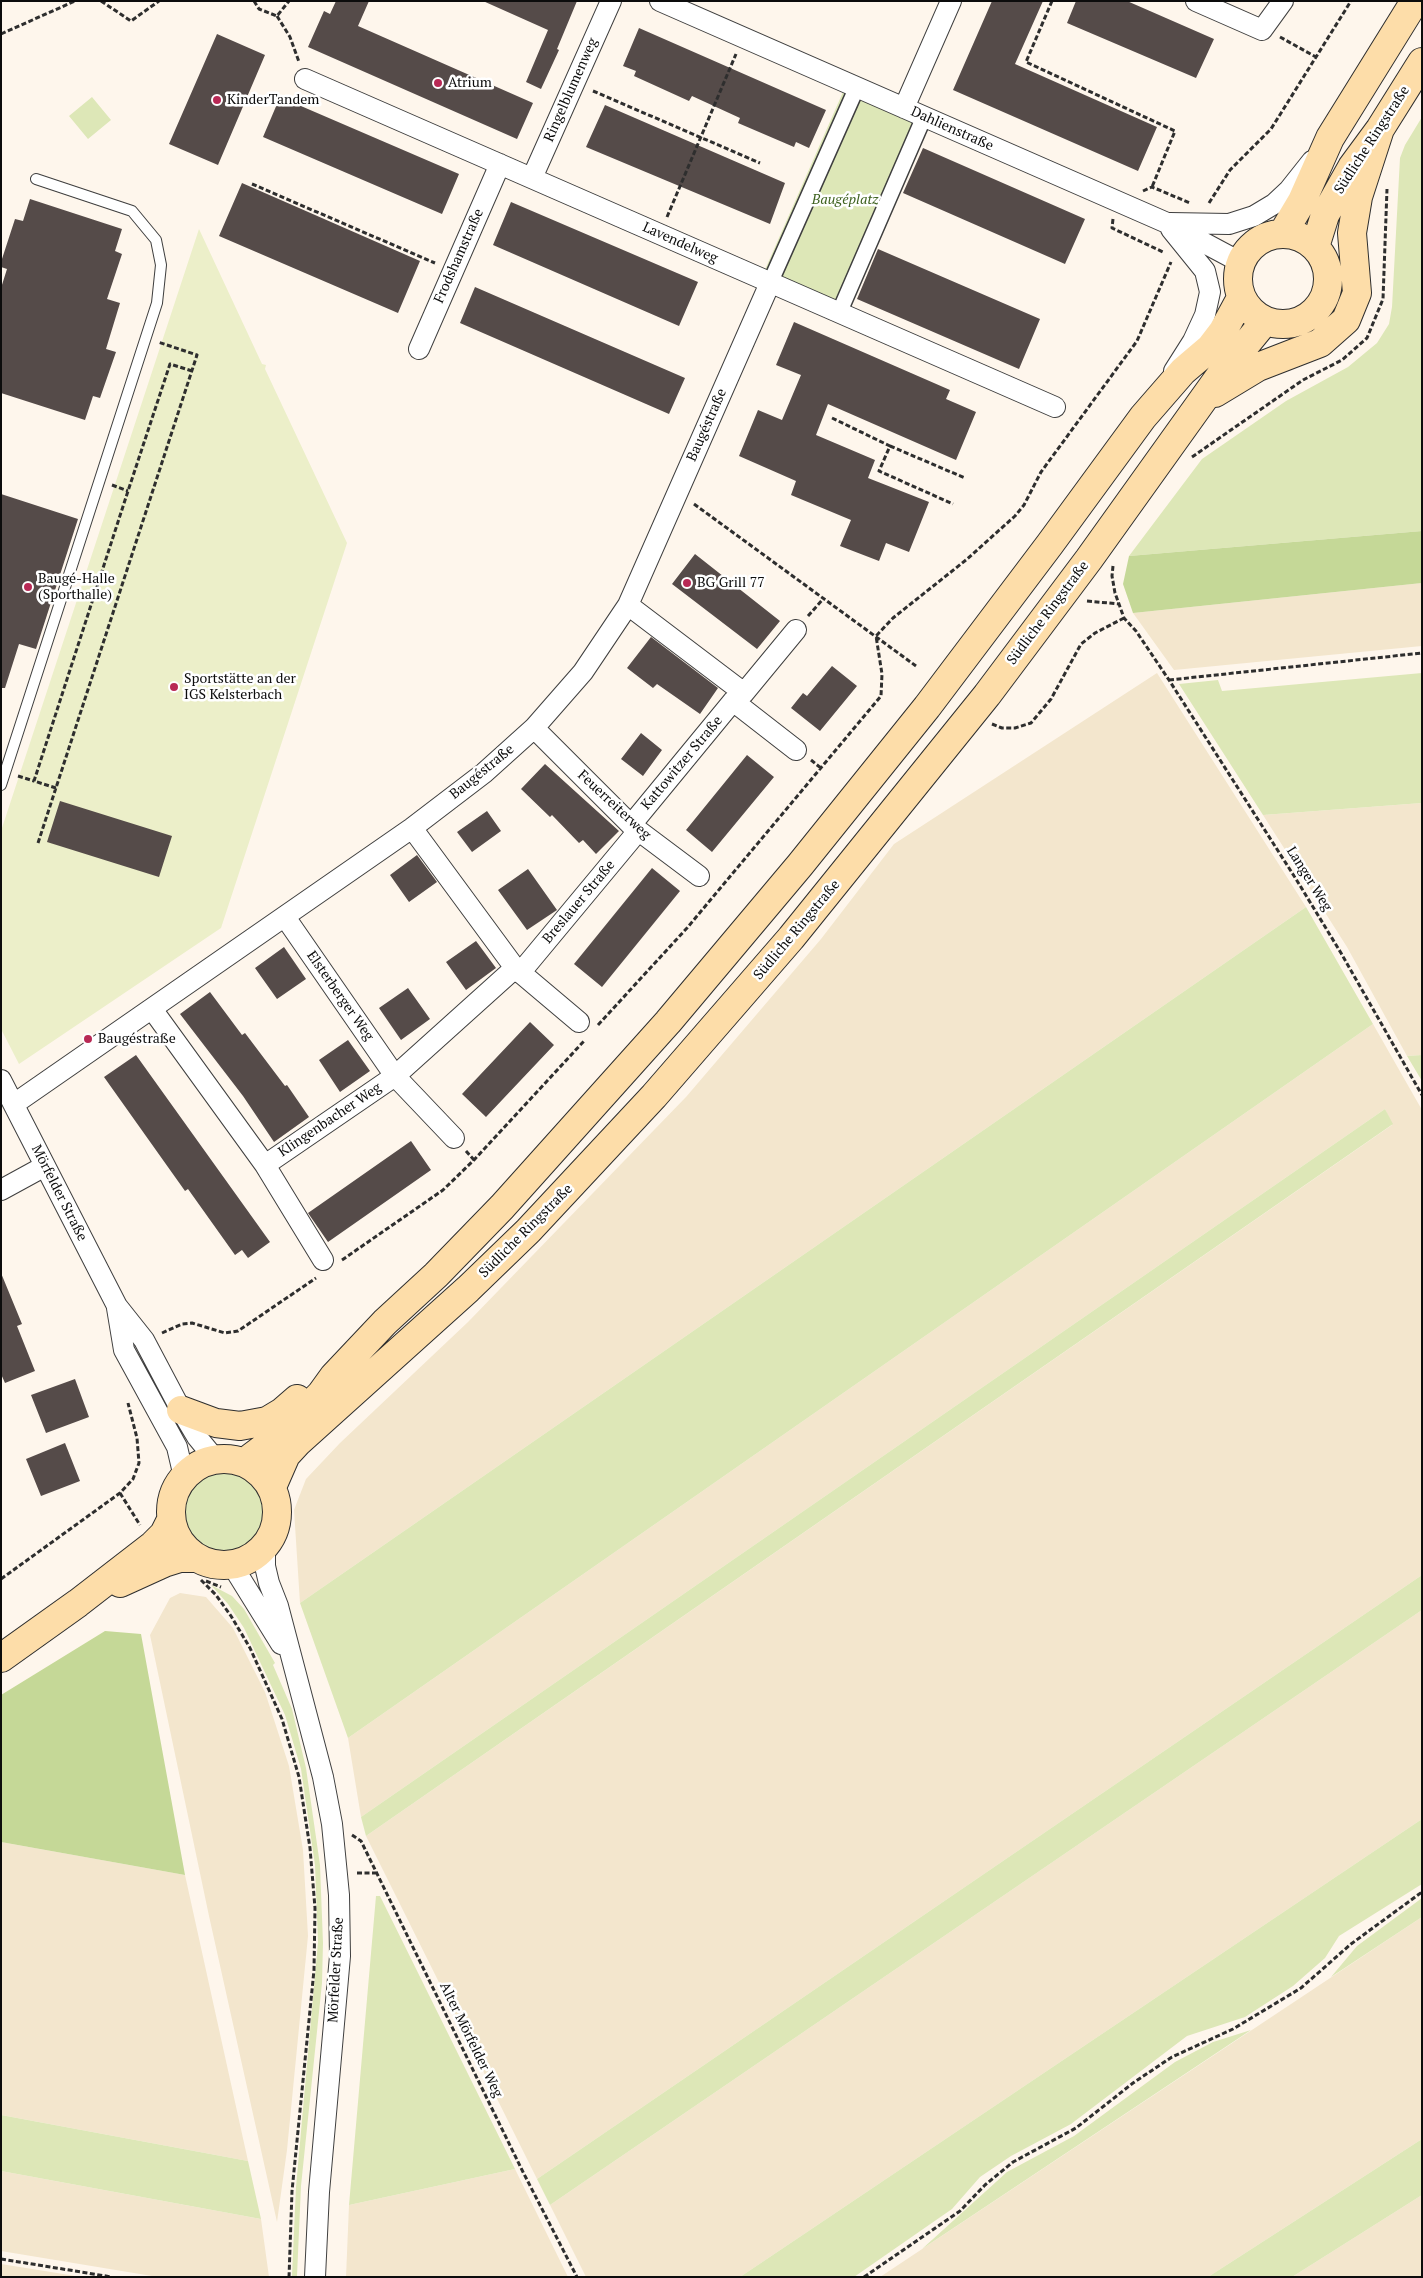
<!DOCTYPE html>
<html>
<head>
<meta charset="utf-8">
<style>
	body { margin:0 }
	#map { position:relative; width:1423px; height:2278px; overflow:hidden; background:#fef6ec; font-family:"PT Serif",serif }
	canvas { display:block }
	.frame { position:absolute; inset:0; border:2px solid #0c0c0c; pointer-events:none }
</style>
</head>
<body>
<div id="map">
<canvas width="1423" height="2278"></canvas>
<div class="frame"></div>
</div>
<script>
const ctx = document.querySelector('canvas').getContext('2d');
ctx.lineJoin = 'round';
function fill(path, color) { ctx.fillStyle = color; ctx.fill(path, 'evenodd'); }
const poly = rows => new Path2D(rows.map(r => 'M' + r).join(''));
function stroke(path, color, width, dash) { ctx.strokeStyle = color; ctx.lineWidth = width; ctx.lineCap = dash ? 'butt' : 'round'; ctx.setLineDash(dash || []); ctx.stroke(path); }
function drawText(font, color, halo, rows, align = 'center') {
  ctx.font = font + ' "PT Serif",serif'; ctx.lineWidth = 5; ctx.setLineDash([]); ctx.textBaseline = 'middle'; ctx.strokeStyle = halo; ctx.fillStyle = color; for (const [text, x, y, turn = 0] of rows) {
    ctx.save(); ctx.translate(x, y); ctx.rotate((+turn || 0) * Math.PI / 180); ctx.textAlign = isNaN(turn) ? turn : align; if (halo) ctx.strokeText(text, 0, 0); ctx.fillText(text, 0, 0); ctx.restore();
  }
}
fill(poly([
	[1422,583,1422,646,1174,670,1133,613],
	[1157,673,1306,907,300,1603,294,1510,306,1479,340,1443,468,1322,686,1097,821,939,894,844],
	[1422,803,1422,1055,1407,1056,1347,947,1263,815],
	[1373,1024,1422,1110,1422,1575,537,2179,366,1836,1392,1125,1385,1109,361,1817,348,1738],
	[180,1593,206,1597,233,1628,265,1692,289,1766,303,1850,308,1936,287,2150,277,2222,209,1916,150,1635,170,1598],
	[1422,1610,1422,1819,740,2277,586,2277,550,2205],
	[1,1842,185,1875,248,2161,1,2115],
	[1422,1917,1422,2139,1208,2277,880,2277],
	[515,2169,568,2277,346,2277,349,2205],
	[1,2171,261,2219,269,2277,158,2277,1,2251],
	[1422,2195,1422,2277,1292,2277],
	[1,2264,82,2277,1,2277]
]), '#f3e6cd');
fill(poly([
	[843,92,925,128,846,307,764,272],
	[92,97,111,120,88,139,69,116],
	[1422,117,1422,531,1129,556,1202,459,1286,401,1348,367,1377,343,1389,324,1392,307,1400,158,1405,145],
	[1422,673,1422,803,1263,815,1179,684,1218,680,1222,691],
	[1306,907,1373,1024,348,1738,300,1603],
	[1422,1055,1422,1081,1407,1056],
	[1385,1109,1393,1124,366,1836,361,1817],
	'183 1512a42 42 0 1 1 84 0a42 42 0 1 1-84 0Z',
	[1422,1575,1422,1610,550,2205,537,2179],
	[211,1585,232,1596,244,1609,275,1663,273,1665,292,1709,306,1768,320,1865,323,1943,322,1983,301,2186,297,2276,292,2276,296,2187,318,1942,315,1865,301,1769,285,1715,244,1628,228,1604],
	[1422,1819,1422,1884,1339,1936,1325,1958,1293,1986,1245,2017,1187,2036,1071,2124,1011,2156,980,2177,952,2209,854,2277,740,2277],
	[376,1896,380,1896,515,2169,349,2205],
	[1422,1898,1422,1917,1331,1977,1357,1946],
	[1251,2030,922,2249,1007,2172,1074,2136,1175,2062,1213,2042],
	[1,2115,248,2161,261,2219,1,2171],
	[1422,2139,1422,2195,1292,2277,1208,2277]
]), '#dde7b7');
fill(poly([
	[1422,531,1422,583,1133,613,1123,584,1129,556],
	[105,1631,141,1634,185,1875,1,1842,1,1695]
]), '#c5d897');
fill(poly([
	[199,229,262,364,266,365,265,369,347,543,221,928,19,1064,1,1029,1,831]
]), '#ecefc9');
fill(poly([
	[336,1,369,1,358,26,533,103,517,139,308,47,324,11,330,14],
	[483,1,577,1,557,49,559,50,541,89,526,82,548,30],
	[992,1,1043,1,1015,64,1157,127,1138,171,953,90],
	[1076,1,1127,1,1214,39,1196,78,1067,23],
	[639,28,826,110,809,148,796,142,794,147,738,123,740,118,692,96,689,101,634,76,636,71,623,66],
	[217,34,265,55,218,165,169,144],
	[280,97,459,174,442,214,263,137],
	[605,105,785,183,770,224,586,147],
	[923,148,1085,219,1065,264,903,193],
	[242,183,420,261,398,313,219,236],
	[30,199,122,229,115,251,122,254,107,299,120,303,106,349,116,352,100,398,93,396,85,420,1,393,1,288,7,269,1,267,1,262,15,219,23,221],
	[511,202,698,282,679,326,493,245],
	[878,249,1040,319,1019,369,857,299],
	[475,287,685,378,669,414,460,323],
	[794,322,950,390,946,399,976,412,956,460,828,404,816,435,875,460,868,478,929,502,909,552,886,543,879,561,840,546,851,520,791,495,796,481,739,456,758,410,782,420,801,375,776,365],
	[1,494,78,519,36,649,19,644,5,688,1,688],
	[695,554,780,621,757,649,672,584],
	[651,637,718,688,700,714,657,684,653,688,627,668],
	[832,666,857,686,820,731,791,708,803,693,807,696],
	[641,733,662,750,643,776,621,759],
	[747,755,774,777,712,852,686,830],
	[545,764,619,831,596,854,583,840,579,843,552,815,550,817,521,789],
	[60,801,172,836,159,877,47,842],
	[487,811,501,831,472,852,457,832],
	[417,855,437,882,409,902,390,875],
	[652,868,680,891,602,987,574,964],
	[528,869,557,910,527,930,498,890],
	[476,941,496,968,466,990,446,962],
	[284,947,306,979,277,999,255,968],
	[408,988,430,1019,401,1040,379,1008],
	[210,992,242,1035,245,1033,285,1086,287,1085,309,1117,274,1142,243,1096,180,1014],
	[530,1022,554,1045,486,1117,462,1094],
	[348,1040,370,1071,340,1092,319,1060],
	[136,1055,270,1242,248,1258,242,1250,235,1255,188,1189,185,1191,104,1077],
	[411,1141,431,1170,328,1242,308,1213],
	[1,1273,22,1324,17,1326,35,1371,5,1383,1,1374],
	[75,1379,89,1417,46,1433,31,1395],
	[65,1443,80,1481,41,1496,26,1459]
]), '#554b49');
const service = poly([
	[1,785,157,303,161,265,156,240,132,211,36,179]
]);
const pedestrian = poly([
	[770,283,857,87],
	[839,313,924,117]
]);
const minor = poly([
	[660,1,1167,223,1240,262],
	[1196,1,1262,30,1283,1],
	[305,79,1055,407],
	[904,108,951,1],
	[532,178,611,1],
	[1170,223,1229,224,1254,216,1274,204,1289,190,1312,161],
	[1171,229,1205,271,1210,292,1205,315,1193,341,1174,371],
	[419,349,500,164],
	[628,605,744,693],
	[733,701,796,750],
	[534,728,631,825,699,876],
	[631,825,733,701,744,693,796,630],
	[285,917,395,1076,454,1138],
	[515,968,579,1022],
	[520,973,638,831],
	[152,1009,265,1165,323,1260],
	[1,1080,117,1306,144,1340,181,1410,197,1437,215,1459],
	[14,1104,412,828,484,773,534,728,583,672,628,605,770,283],
	[265,1165,395,1076,515,968,412,828],
	[1,1190,45,1166],
	[117,1308,124,1350,177,1447,184,1477],
	[265,1547,265,1566,269,1583,278,1606,323,1777,332,1824,339,1895,340,1956,319,2192,315,2277],
	[232,1565,281,1644]
]);
const secondary = poly([
	[1283,233,1302,201,1330,138,1415,1],
	'1238 279a45 45 0 1 1 90 0a45 45 0 1 1-90 0Z',
	[1315,247,1325,215,1352,167,1380,129,1422,62],
	[1215,393,1258,367,1320,343,1346,320,1357,293,1352,233,1358,197,1380,129],
	[181,1410,216,1423,240,1426,267,1421,282,1412,297,1399],
	'171 1512a53 53 0 1 1 106 0a53 53 0 1 1-106 0Z',
	[245,1462,277,1438,321,1394,334,1376,385,1322,436,1275,502,1207,668,1022,800,865,927,707,1050,544,1143,417,1183,371,1210,348,1223,331,1241,298],
	[272,1487,286,1455,298,1442,468,1289,528,1231,654,1096,791,938,987,695,1089,559,1220,376,1265,321],
	[120,1583,164,1563,180,1558,197,1558],
	[1,1658,78,1603,153,1545,164,1534,171,1520]
]);
stroke(service, '#3f3f3f', 12);
stroke(pedestrian, '#3f3f3f', 18);
stroke(minor, '#3f3f3f', 22);
stroke(secondary, '#2e2e2e', 30);
stroke(poly([
	[101,1,131,21,159,1],
	[254,1,259,9,277,16,289,1],
	[1052,1,1026,62,1175,131,1152,187],
	[277,16,290,37,299,62],
	[1,34,75,1],
	[1280,37,1316,57],
	[593,91,760,163],
	[252,184,435,263],
	[1143,191,1152,187,1190,203],
	[1209,203,1230,170,1271,129,1351,1],
	[667,217,736,54],
	[1113,219,1112,228,1163,252],
	[832,418,890,446,879,471,953,504],
	[890,446,965,478],
	[1192,457,1303,380,1342,360,1367,338,1383,299,1387,189],
	[112,485,128,491],
	[694,504,916,666],
	[1113,566,1112,576,1115,593,1124,618,1136,631,1169,680,1296,879,1341,953,1422,1095],
	[1087,601,1119,604],
	[808,616,824,598],
	[1169,680,1422,653],
	[992,724,1002,728,1015,728,1031,723,1051,699,1081,644,1095,633,1124,618],
	[811,760,822,769],
	[18,776,34,781],
	[56,788,34,781,128,491,170,364,192,371],
	[38,843,197,355,158,342],
	[598,1025,687,928,881,696,882,674,876,636,893,618,966,560,1015,516,1024,505,1041,472,1137,341,1171,262],
	[466,1151,474,1160],
	[342,1260,443,1190,474,1160,584,1041],
	[162,1333,182,1324,192,1323,225,1333,238,1331,316,1278],
	[120,1493,140,1525],
	[1,1579,120,1493,133,1479,139,1463,137,1438,128,1403],
	[201,1580,216,1595,231,1616,250,1648,282,1719,299,1777,310,1848,315,1908,314,1970,292,2191,289,2277],
	[206,1581,221,1587],
	[352,1835,361,1841,523,2172,577,2277],
	[357,1873,376,1873],
	[1,2259,112,2277],
	[864,2277,960,2211,985,2185,1013,2162,1076,2128,1133,2083,1172,2057,1233,2029,1301,1988,1351,1944,1422,1892]
]), '#2e2e2e', 3, [5, 2.5]);
stroke(service, '#fff', 10);
stroke(pedestrian, '#fff', 15);
stroke(minor, '#fff', 20);
stroke(secondary, '#fddda9', 28);
for (const [x, y, r, color] of [
	[438,83,5,"#b82955"],
	[217,100,5,"#b82955"],
	[687,583,5,"#b82955"],
	[28,587,5,"#b82955"],
	[174,687,5,"#b82955"],
	[88,1039,5,"#b82955"]
]) { const dot = new Path2D(); dot.arc(x, y, r, 0, 2 * Math.PI); ctx.fillStyle = color; ctx.fill(dot); stroke(dot, '#fff', 2); }
drawText('14px', '#0c0c0c', '#fff', [
	["Atrium",448,83],
	["KinderTandem",227,100],
	["Baugé-Halle",38,579],
	["(Sporthalle)",38,595],
	["BG Grill 77",697,583],
	["Sportstätte an der",184,679],
	["IGS Kelsterbach",184,695],
	["Baugéstraße",98,1039]
], 'left');
drawText('14px', '#0c0c0c', '#fff', [
	["Ringelblumenweg",571,90,-66],
	["Dahlienstraße",952,129,24],
	["Südliche Ringstraße",1372,140,-57],
	["Lavendelweg",680,243,24],
	["Frodshamstraße",459,256,-66],
	["Baugéstraße",707,425,-66],
	["Südliche Ringstraße",1048,613,-53],
	["Kattowitzer Straße",682,763,-50],
	["Baugéstraße",482,772,-39],
	["Feuerreiterweg",614,805,43],
	["Langer Weg",1309,879,58],
	["Breslauer Straße",579,902,-50],
	["Südliche Ringstraße",797,930,-50],
	["Elsterberger Weg",340,996,55],
	["Klingenbacher Weg",330,1120,-34],
	["Mörfelder Straße",59,1193,63],
	["Südliche Ringstraße",526,1231,-45],
	["Mörfelder Straße",336,1970,-87],
	["Alter Mörfelder Weg",471,2040,64]
]);
drawText('italic 14px', '#3e621f', '#fff', [
	["Baugéplatz",845,200]
]);
</script>
</body>
</html>
